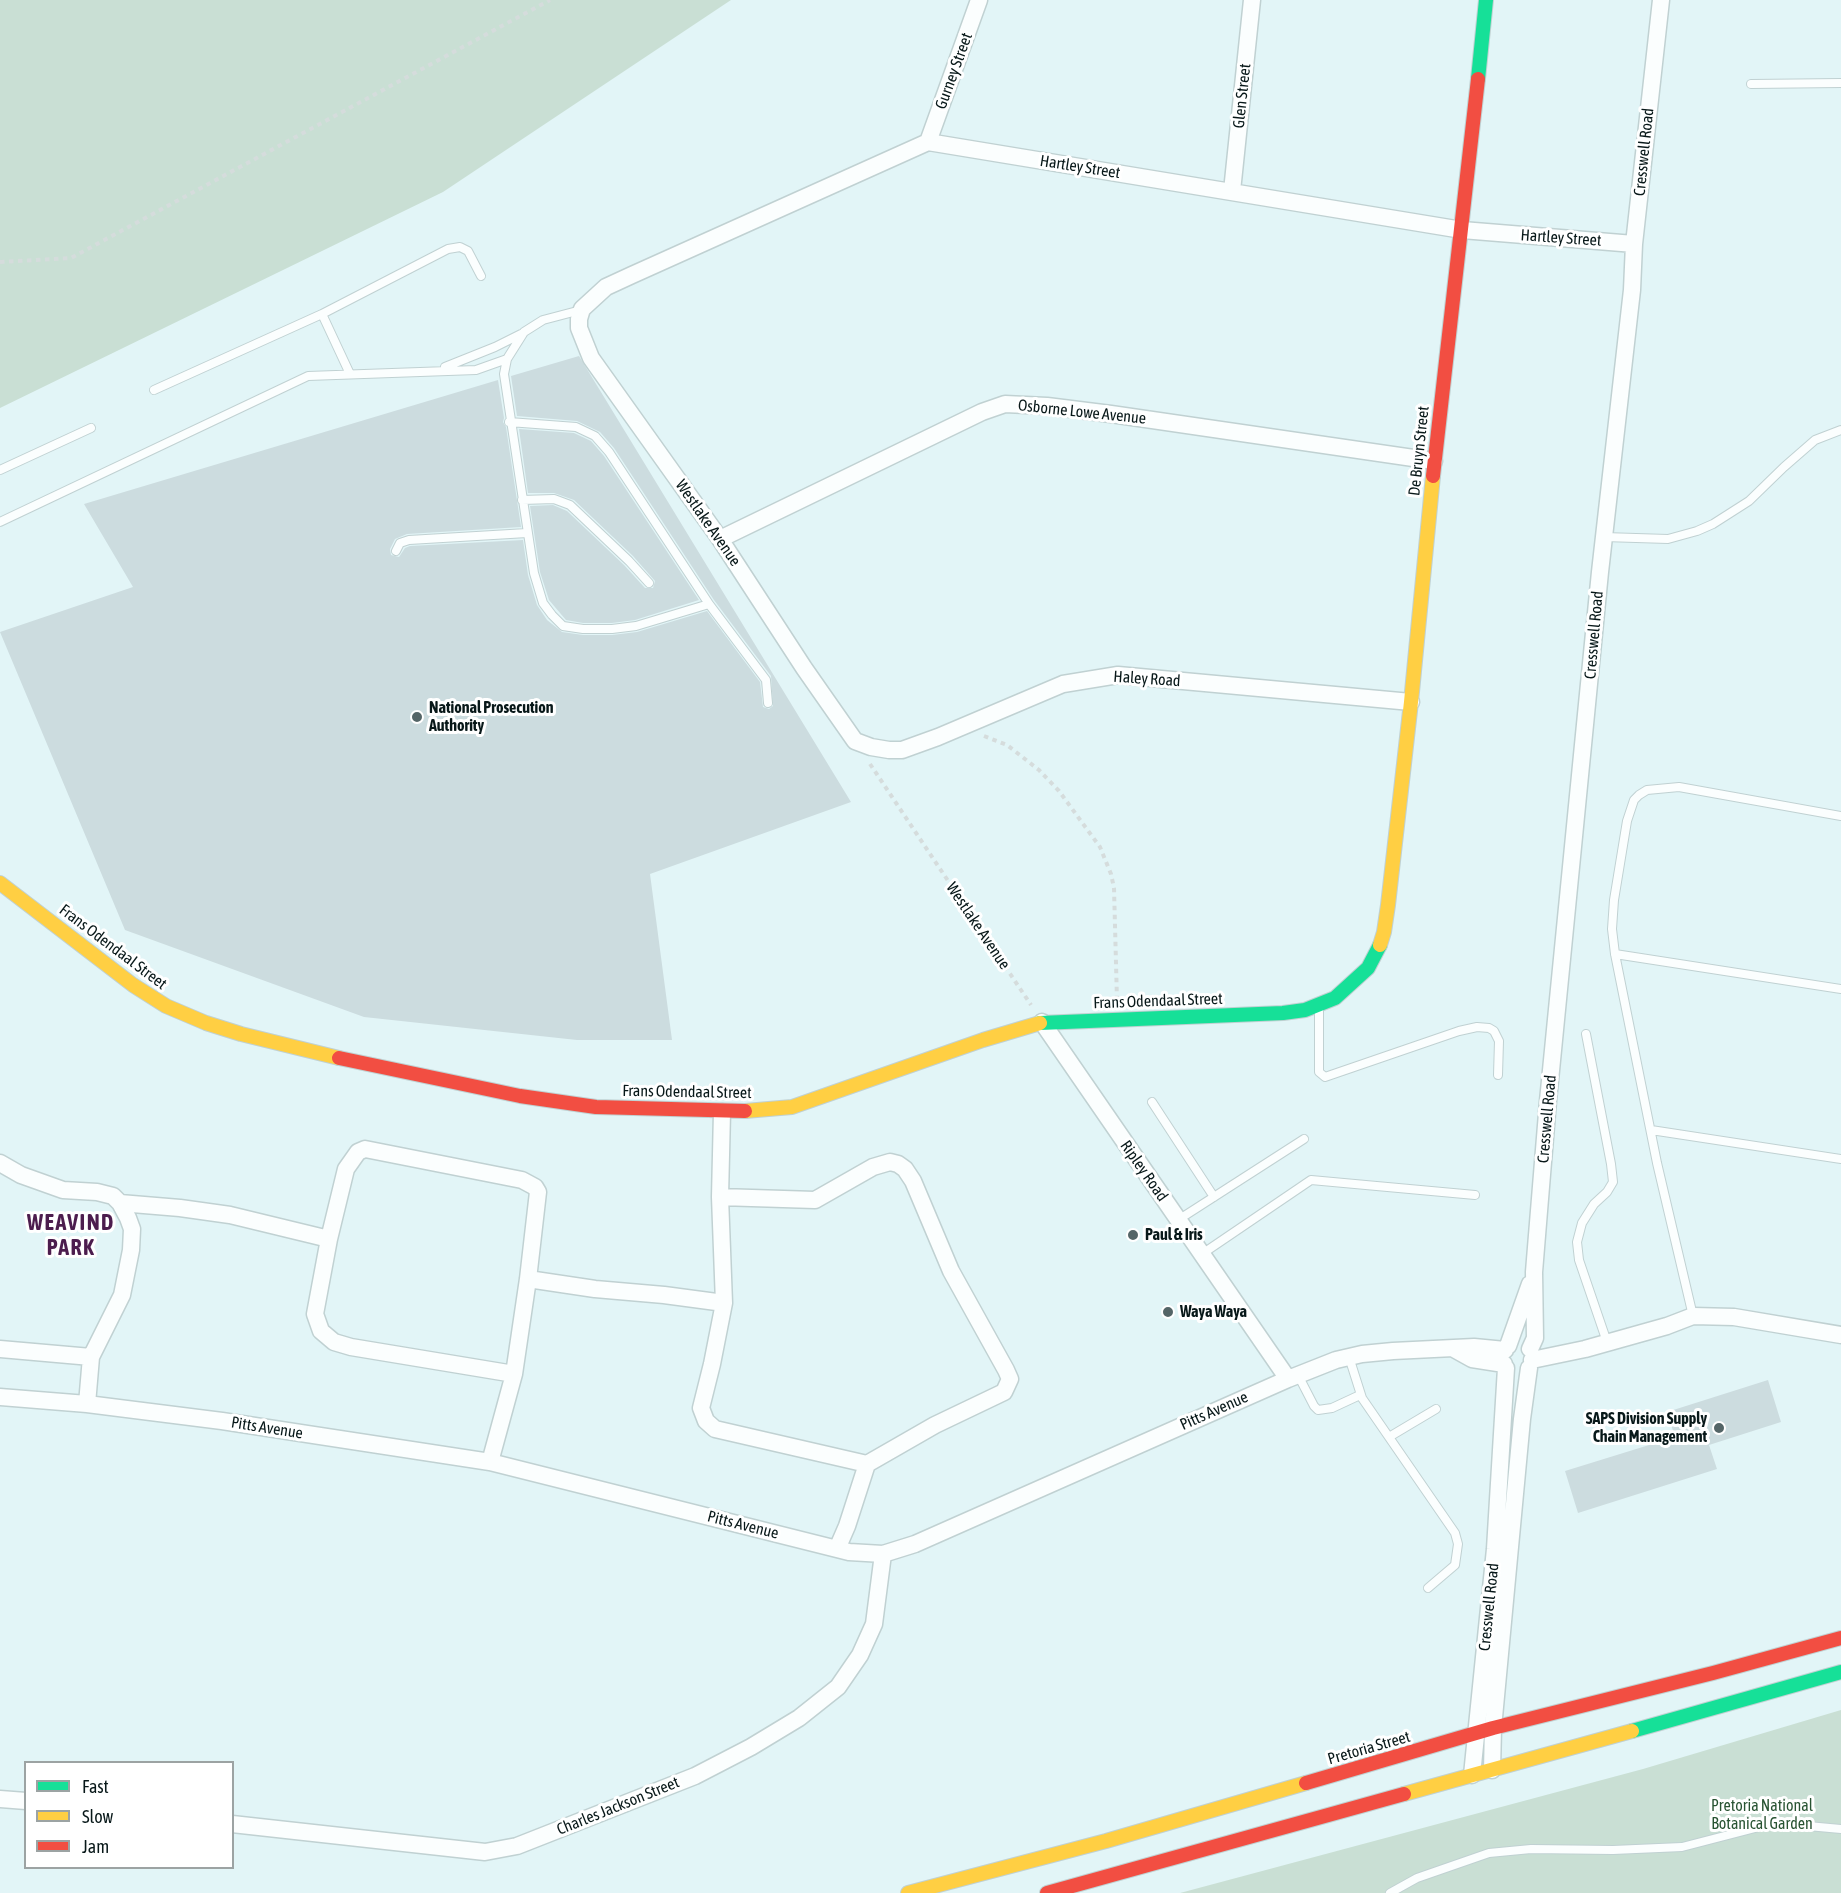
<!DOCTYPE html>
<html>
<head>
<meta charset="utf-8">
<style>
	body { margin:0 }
	#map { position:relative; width:1841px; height:1893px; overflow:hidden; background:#e2f5f7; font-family:"Asap Condensed",sans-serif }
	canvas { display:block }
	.legend { position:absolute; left:24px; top:1761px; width:210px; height:108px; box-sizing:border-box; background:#fff; border:2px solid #9ca3a3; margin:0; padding:8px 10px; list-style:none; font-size:18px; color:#081819 }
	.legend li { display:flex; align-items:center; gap:12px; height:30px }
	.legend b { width:30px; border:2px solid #9ca3a3 }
</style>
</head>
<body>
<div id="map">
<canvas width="1841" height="1893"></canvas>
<ul class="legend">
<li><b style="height:8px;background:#16e098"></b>Fast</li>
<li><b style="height:8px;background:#ffcf43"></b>Slow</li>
<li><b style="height:8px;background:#f24e42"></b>Jam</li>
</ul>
</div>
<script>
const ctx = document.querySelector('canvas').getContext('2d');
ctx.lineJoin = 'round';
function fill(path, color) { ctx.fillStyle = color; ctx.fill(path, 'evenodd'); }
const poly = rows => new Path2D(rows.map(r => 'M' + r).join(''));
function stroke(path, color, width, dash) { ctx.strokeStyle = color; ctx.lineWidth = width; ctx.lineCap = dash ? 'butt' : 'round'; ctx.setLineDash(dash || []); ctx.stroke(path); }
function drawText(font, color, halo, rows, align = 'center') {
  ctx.font = font + ' "Asap Condensed",sans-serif'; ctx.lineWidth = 6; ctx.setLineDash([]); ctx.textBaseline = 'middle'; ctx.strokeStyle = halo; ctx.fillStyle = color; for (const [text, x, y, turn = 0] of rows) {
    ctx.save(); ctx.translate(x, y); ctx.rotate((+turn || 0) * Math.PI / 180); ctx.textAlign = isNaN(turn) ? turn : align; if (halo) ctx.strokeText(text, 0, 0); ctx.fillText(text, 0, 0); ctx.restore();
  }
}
fill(poly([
	[0,0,731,0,443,192,0,408],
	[1841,1710,1841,1893,1180,1893,1643,1769]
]), '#c9dfd4');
fill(poly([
	[579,356,851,802,650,874,672,1040,577,1040,364,1017,125,930,0,632,133,587,84,504,498,380,504,418,503,422,506,427,521,527,407,534,395,539,390,549,391,555,399,557,405,548,410,546,523,540,528,575,537,605,547,620,562,632,583,635,612,635,637,632,707,611,760,682,763,707,769,709,773,706,771,676,714,600,614,448,600,432,577,421,517,416,511,376],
	[519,429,574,433,591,441,604,456,699,600,635,620,612,623,583,623,566,620,549,600,540,572,530,506,553,505,567,511,624,565,645,588,653,588,655,581,633,556,574,500,554,493,528,493],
	[1768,1380,1781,1422,1709,1445,1717,1469,1578,1513,1565,1471,1675,1437,1667,1412]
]), '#ccdcdf');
const lane = poly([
	[1751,84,1841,83],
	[581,310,543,320,524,332,507,359,504,374,534,573,543,603,552,615,563,626,583,629,612,629,636,626,709,604,766,680,768,703],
	[322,314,350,374],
	[445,367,495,347,521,334],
	[154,390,322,314,448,249,460,247,468,251,481,276],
	[509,422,576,427,595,436,609,452,709,604],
	[0,470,91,428],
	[522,500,554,499,570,505,629,561,649,583],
	[0,522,308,376,476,370,507,359],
	[1604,537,1668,539,1697,531,1713,524,1749,501,1784,467,1815,440,1841,430],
	[396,551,400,543,409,540,527,533],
	[1615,954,1841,989],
	[1319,1006,1319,1072,1325,1077,1459,1031,1477,1027,1489,1028,1494,1031,1499,1041,1498,1075],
	[1586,1034,1611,1164,1613,1182,1607,1192,1594,1204,1582,1223,1577,1242,1579,1260,1607,1342],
	[1152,1102,1214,1197],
	[1651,1130,1841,1159],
	[1178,1220,1304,1139],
	[1202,1254,1311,1180,1475,1195],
	[1693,1316,1657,1163,1615,954,1612,929,1614,900,1627,821,1634,800,1639,795,1647,790,1679,787,1841,816],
	[1349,1357,1362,1398,1455,1533,1458,1544,1455,1565,1428,1588],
	[1298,1375,1314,1406,1318,1410,1332,1408,1360,1395],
	[1389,1437,1436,1409],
	[1390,1893,1417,1878,1489,1853,1531,1849,1613,1850,1682,1847,1763,1826,1786,1824,1841,1829]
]);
const street = poly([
	[928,142,979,0],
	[1232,191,1252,0],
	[720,539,982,412,1005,404,1047,406,1111,414,1434,461],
	[1411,702,1118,675,1063,684,938,737,902,750,889,750,871,747,855,741,804,668,720,539,591,358,579,328,579,319,582,309,606,287,632,275,928,142,1462,230,1634,244],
	[1042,1022,1288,1379],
	[0,1163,21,1175,63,1190,97,1192,113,1196,120,1203,128,1218,132,1229,131,1250,122,1295,91,1357,87,1404],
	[720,1197,815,1200,873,1167,890,1162,898,1164,905,1169,913,1181,951,1271,1006,1370,1010,1379,1004,1392,935,1425,867,1464,715,1429,706,1421,701,1408,712,1364,724,1303,720,1197,722,1112],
	[120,1203,180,1208,230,1215,329,1239],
	[528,1279,595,1289,664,1295,724,1303],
	[1508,1346,1530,1284],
	[0,1349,91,1357],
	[1454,1349,1472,1359,1504,1364],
	[1530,1349,1535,1338,1534,1272,1548,1101,1600,572,1632,290,1634,244,1661,0],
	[1532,1360,1585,1349,1667,1326,1693,1316,1734,1317,1841,1335],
	[0,1397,87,1404,222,1421,490,1462,849,1552,883,1554,915,1544,1288,1379,1336,1360,1362,1354,1393,1351,1474,1347,1505,1350],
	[490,1462,514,1374,528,1279,538,1192,535,1187,522,1180,365,1149,358,1152,346,1169,329,1239,315,1314,321,1331,334,1342,351,1347,514,1374],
	[837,1549,847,1526,867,1464],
	[1492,1770,1493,1728,1522,1419,1529,1368],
	[1472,1775,1495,1549,1506,1368],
	[0,1799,26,1801],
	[232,1824,485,1852,517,1846,695,1776,751,1747,799,1718,838,1687,860,1655,874,1624,883,1554]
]);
const fast = poly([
	[1478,79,1486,0],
	[1040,1023,1283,1013,1305,1010,1335,998,1368,968,1380,945],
	[1632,1731,1841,1672]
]);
const slow = poly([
	[0,883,133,985,166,1006,206,1023,241,1034,339,1058],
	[1380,945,1384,932,1388,905,1411,702,1433,476],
	[745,1111,792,1107,983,1040,1040,1023],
	[1404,1794,1632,1731],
	[908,1893,1106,1841,1306,1783]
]);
const jam = poly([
	[1433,476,1478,79],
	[339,1058,520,1096,596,1107,745,1111],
	[1306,1783,1493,1728,1713,1673,1841,1638],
	[1047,1893,1404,1794]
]);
stroke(lane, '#c0d1d2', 10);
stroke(street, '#c0d1d2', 19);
stroke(fast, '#c0d1d2', 16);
stroke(slow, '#c0d1d2', 16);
stroke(jam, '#c0d1d2', 16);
stroke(poly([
	[0,262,71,258,550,0],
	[984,736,1007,745,1039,770,1059,791,1100,847,1111,874,1114,888,1117,1001],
	[870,764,1031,1005]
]), '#d5dcdc', 4, [4.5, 4.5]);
stroke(lane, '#fbfefe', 8);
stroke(street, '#fbfefe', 16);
stroke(fast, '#16e098', 14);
stroke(slow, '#ffcf43', 14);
stroke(jam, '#f24e42', 14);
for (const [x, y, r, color] of [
	[417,717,6,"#546567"],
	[1133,1235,6,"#546567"],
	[1168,1312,6,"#546567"],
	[1719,1428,6,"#546567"]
]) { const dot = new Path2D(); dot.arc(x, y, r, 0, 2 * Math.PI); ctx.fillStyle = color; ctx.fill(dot); stroke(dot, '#fff', 2); }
drawText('16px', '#081819', '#fff', [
	["Gurney Street",954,71,-70],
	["Glen Street",1242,96,-84],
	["Cresswell Road",1644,152,-84],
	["Hartley Street",1080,167,9],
	["Hartley Street",1561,238,4],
	["Osborne Lowe Avenue",1082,412,6],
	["De Bruyn Street",1419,451,-84],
	["Westlake Avenue",708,523,55],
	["Cresswell Road",1594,635,-85],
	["Haley Road",1147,679,4],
	["Westlake Avenue",978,926,56],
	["Frans Odendaal Street",113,947,37],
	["Frans Odendaal Street",1158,1001,-2],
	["Frans Odendaal Street",687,1092,1],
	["Cresswell Road",1547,1119,-85],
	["Ripley Road",1144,1171,55],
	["Pitts Avenue",1214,1411,-24],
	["Pitts Avenue",267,1428,9],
	["Pitts Avenue",743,1525,14],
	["Cresswell Road",1489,1607,-84],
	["Pretoria Street",1369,1748,-16],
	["Charles Jackson Street",618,1806,-22]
]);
drawText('bold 16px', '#081819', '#fff', [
	["National Prosecution",429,708],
	["Authority",429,726],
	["Paul & Iris",1145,1235],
	["Waya Waya",1180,1312],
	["SAPS Division Supply",1707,1419,"right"],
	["Chain Management",1707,1437,"right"]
], 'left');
drawText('16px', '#285332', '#fff', [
	["Pretoria National",1762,1806],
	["Botanical Garden",1762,1824]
]);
ctx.letterSpacing = '1.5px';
drawText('bold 22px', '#4c1d4e', '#fff', [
	["WEAVIND",71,1223],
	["PARK",71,1248]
]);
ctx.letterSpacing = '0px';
</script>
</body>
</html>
